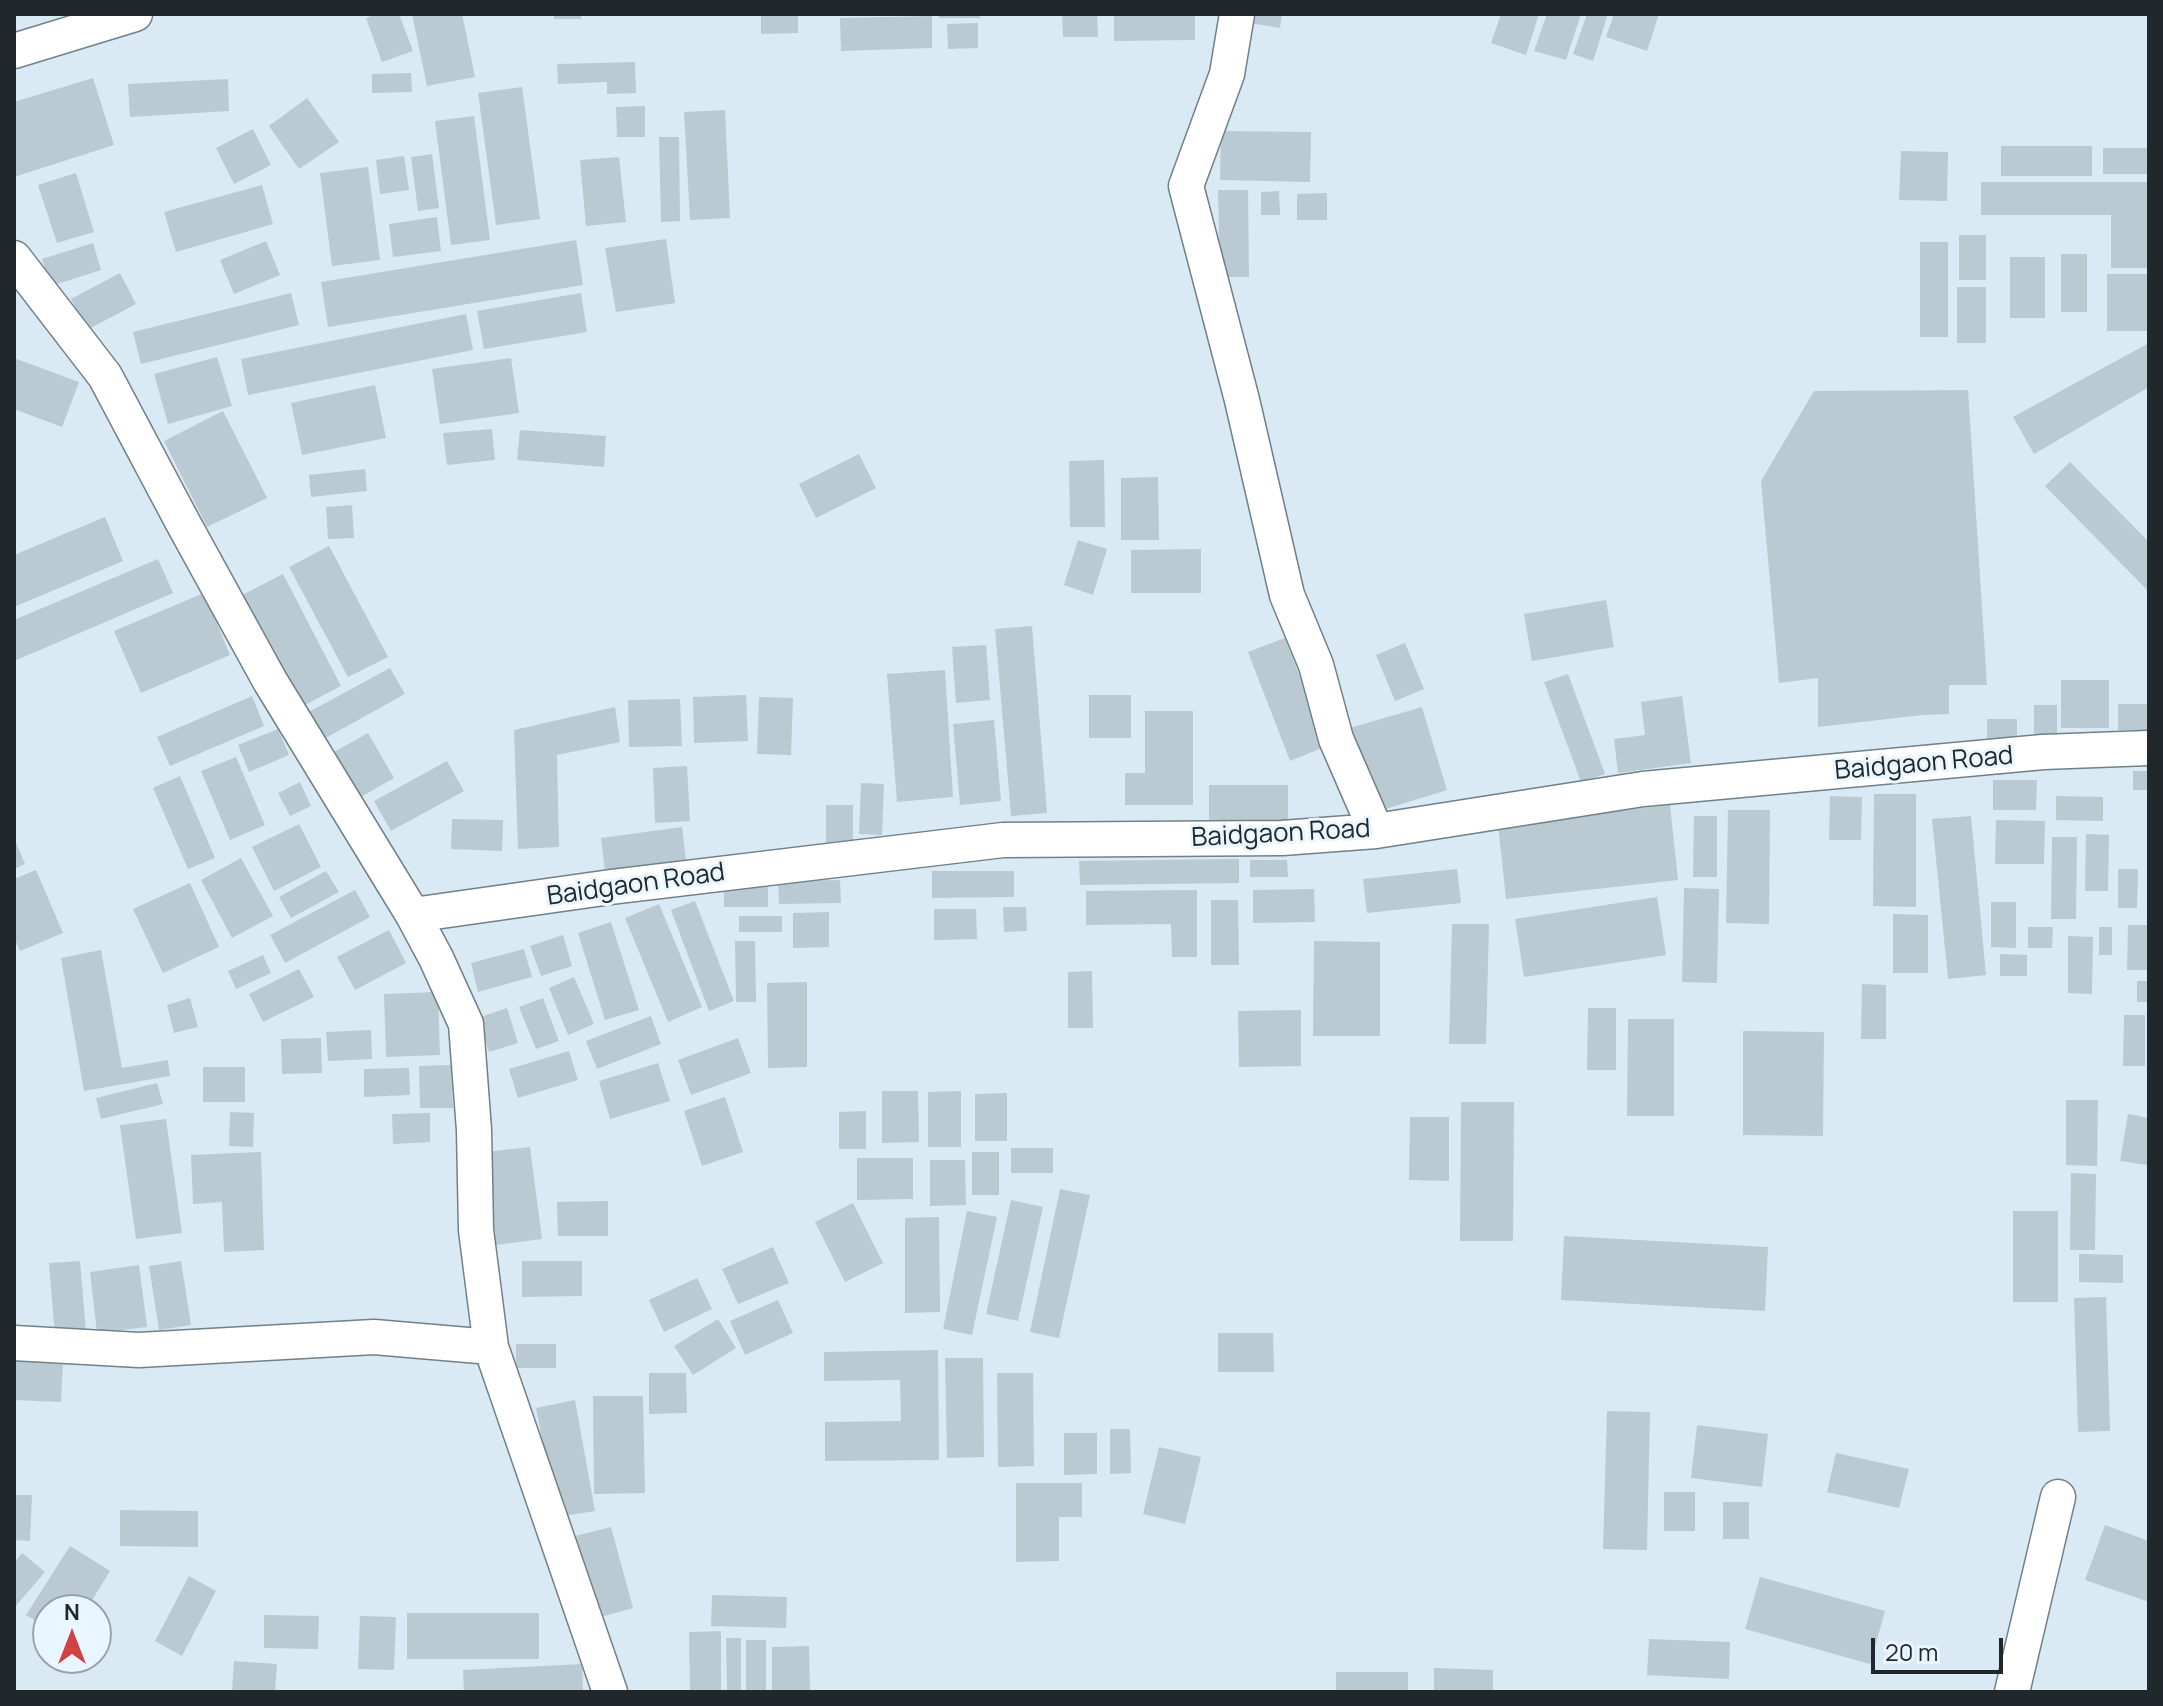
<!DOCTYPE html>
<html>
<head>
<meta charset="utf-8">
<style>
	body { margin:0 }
	#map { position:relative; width:2163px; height:1706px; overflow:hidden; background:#d9eaf4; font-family:Manrope,sans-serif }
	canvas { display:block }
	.frame { position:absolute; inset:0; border:16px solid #21282b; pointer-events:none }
	.north { position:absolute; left:32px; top:1594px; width:80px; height:80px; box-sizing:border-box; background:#e9f6ff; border:2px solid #99a4aa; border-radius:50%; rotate:0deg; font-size:22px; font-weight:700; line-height:32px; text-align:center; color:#21282b }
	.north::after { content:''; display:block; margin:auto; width:28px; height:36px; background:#d14245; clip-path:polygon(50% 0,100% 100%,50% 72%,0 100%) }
	.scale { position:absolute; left:1871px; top:1638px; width:132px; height:36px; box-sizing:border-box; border:4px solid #21282b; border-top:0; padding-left:10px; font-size:24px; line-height:28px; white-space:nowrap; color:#21282b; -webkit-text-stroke:6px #e9f6ff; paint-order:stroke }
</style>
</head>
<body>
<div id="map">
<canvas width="2163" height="1706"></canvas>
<div class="frame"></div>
<div class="north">N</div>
<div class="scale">20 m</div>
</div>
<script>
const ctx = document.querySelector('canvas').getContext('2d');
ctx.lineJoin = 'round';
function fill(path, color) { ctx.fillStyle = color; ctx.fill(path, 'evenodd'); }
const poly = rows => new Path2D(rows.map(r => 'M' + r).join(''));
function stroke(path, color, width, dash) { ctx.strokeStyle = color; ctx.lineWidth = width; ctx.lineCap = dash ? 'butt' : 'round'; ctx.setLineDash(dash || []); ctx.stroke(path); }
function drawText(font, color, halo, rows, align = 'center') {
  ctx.font = font + ' Manrope,sans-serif'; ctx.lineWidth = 6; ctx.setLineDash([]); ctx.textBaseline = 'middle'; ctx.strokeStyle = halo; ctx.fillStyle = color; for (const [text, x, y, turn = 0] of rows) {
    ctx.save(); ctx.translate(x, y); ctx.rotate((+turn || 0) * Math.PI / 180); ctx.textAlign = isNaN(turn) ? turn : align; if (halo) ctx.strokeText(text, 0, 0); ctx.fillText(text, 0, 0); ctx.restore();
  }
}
fill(poly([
	[377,14,399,14,413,51,382,62,366,18],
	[412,14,462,14,475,77,427,86],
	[554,14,581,14,581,19,554,19],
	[761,14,798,14,798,33,761,34],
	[939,14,980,14,980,18,939,18],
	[1062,14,1097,14,1098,37,1063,37],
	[1114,14,1195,14,1195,40,1114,41],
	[1244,14,1282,14,1280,28,1243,22],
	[1501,14,1539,14,1526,55,1491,43],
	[1547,14,1581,14,1566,60,1534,51],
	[1587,14,1608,14,1593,61,1573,54],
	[1614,14,1659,14,1647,51,1606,37],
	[932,16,932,48,841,51,840,18],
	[978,23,978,48,948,49,947,24],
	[635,62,636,93,607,94,607,82,558,84,557,64],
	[411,73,412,92,372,93,372,74],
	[93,78,114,145,14,177,14,102],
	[228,79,229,111,130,117,128,84],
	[522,87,540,219,496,225,478,93],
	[307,98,339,142,299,169,269,126],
	[645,106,645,137,617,137,616,107],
	[725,110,730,218,690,220,684,112],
	[474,116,490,240,451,245,435,121],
	[253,129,271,165,234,184,216,148],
	[1221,131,1311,132,1310,182,1220,180],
	[659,137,679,137,680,221,661,222],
	[2001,146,2092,146,2092,176,2001,176],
	[2103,148,2149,148,2149,174,2103,174],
	[1901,151,1948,152,1947,201,1899,200],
	[432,154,439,208,418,211,411,157],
	[404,156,409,190,380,194,376,160],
	[619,157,626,222,586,226,580,160],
	[368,167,380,260,332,266,320,173],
	[76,173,94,232,57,243,38,185],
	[1981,182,2149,182,2149,268,2111,268,2111,215,1981,215],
	[262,185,273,224,176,252,164,212],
	[1218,190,1248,190,1249,277,1220,277],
	[1279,191,1280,215,1261,215,1261,192],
	[1327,193,1327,220,1297,220,1297,194],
	[437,217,441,251,393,257,389,224],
	[1959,235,1986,235,1986,280,1959,280],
	[666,239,675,303,616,312,605,248],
	[576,240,583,285,328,327,321,282],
	[266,241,280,275,234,294,220,260],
	[1920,242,1948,242,1948,337,1920,337],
	[93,243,101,270,51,286,42,259],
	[2061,254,2087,254,2087,312,2061,312],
	[2010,257,2045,257,2045,318,2010,318],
	[120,273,136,304,87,330,71,299],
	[2107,274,2147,274,2147,331,2107,331],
	[1957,287,1986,287,1986,343,1957,343],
	[291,293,299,325,141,364,133,332],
	[581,293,587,332,484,349,477,311],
	[466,314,473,350,248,395,241,359],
	[2149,343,2149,387,2034,454,2013,417],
	[217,357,232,406,168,424,154,374],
	[14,358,79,382,62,427,14,409],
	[511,358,519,413,440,424,432,369],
	[375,385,386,438,302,455,291,403],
	[1968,390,1987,685,1949,685,1949,714,1922,715,1818,727,1818,678,1779,683,1761,481,1814,391],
	[223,411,267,498,207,527,164,441],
	[492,429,495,460,447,465,443,433],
	[520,430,606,436,604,467,517,460],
	[859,454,876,488,816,518,799,484],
	[1104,460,1105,527,1070,527,1069,461],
	[2070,462,2149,542,2149,592,2045,486],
	[365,469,367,491,311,497,309,475],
	[1158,477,1159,540,1121,540,1121,478],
	[352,505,354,538,328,539,326,507],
	[105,517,123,561,14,607,14,555],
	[1078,540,1107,549,1093,595,1064,585],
	[329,546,388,657,348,677,289,567],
	[1201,549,1201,593,1131,593,1131,550],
	[158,559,173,593,14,661,14,620],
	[283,574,341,686,301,707,242,595],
	[204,593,230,655,141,693,114,631],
	[1606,600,1614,647,1532,661,1524,614],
	[1032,626,1047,813,1011,816,995,629],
	[1285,638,1327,746,1290,761,1248,652],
	[1405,643,1424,689,1395,701,1376,655],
	[986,645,990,700,956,703,952,647],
	[390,668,405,694,322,740,307,713],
	[945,670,953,797,897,802,887,674],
	[1568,674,1605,774,1581,782,1544,682],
	[2061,680,2109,680,2109,728,2061,728],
	[746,695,748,741,694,743,693,697],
	[1089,695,1131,695,1131,738,1089,738],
	[252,696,264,726,170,766,157,737],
	[1682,696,1691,763,1618,773,1614,739,1645,735,1641,702],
	[759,697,793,698,791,755,757,754],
	[680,699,682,746,629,747,628,700],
	[2118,704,2149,704,2149,730,2118,730],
	[2034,705,2057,705,2057,735,2034,735],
	[615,707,620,742,557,755,559,847,518,849,514,730],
	[1422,707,1447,790,1363,816,1336,732],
	[1145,711,1193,711,1193,805,1125,805,1125,773,1145,773],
	[1987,719,2017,719,2017,746,1987,746],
	[994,720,1001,801,960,805,953,724],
	[278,729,289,755,249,772,238,745],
	[368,733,394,778,361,797,334,752],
	[236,757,265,825,230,840,201,771],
	[447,761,464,791,391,831,374,801],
	[687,766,690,821,655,823,653,768],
	[2133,771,2149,771,2149,790,2133,790],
	[180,776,215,858,188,869,153,788],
	[1993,780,2037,780,2036,810,1993,810],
	[300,782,311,806,290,816,278,793],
	[861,783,884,784,882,835,859,834],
	[1209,785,1288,785,1288,820,1209,820],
	[1874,794,1916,794,1916,907,1873,906],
	[1830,796,1862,797,1861,840,1829,840],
	[2056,796,2103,797,2103,821,2056,820],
	[826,805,853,805,853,846,826,846],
	[1670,805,1678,880,1506,899,1498,824],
	[1728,810,1770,810,1769,924,1726,923],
	[1694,816,1717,816,1717,877,1693,877],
	[1971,816,1986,975,1948,979,1932,819],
	[452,819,503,820,502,851,451,849],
	[1996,820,2045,821,2044,864,1995,864],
	[299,824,321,867,274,891,252,847],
	[682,827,686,860,605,871,601,838],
	[2086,834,2109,835,2108,891,2085,891],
	[2052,837,2077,837,2076,919,2051,919],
	[14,838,25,864,14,869],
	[241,858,273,916,232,938,201,880],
	[1239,859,1239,883,1080,885,1079,861],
	[1250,860,1287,860,1288,877,1250,877],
	[1457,869,1461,903,1367,913,1363,879],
	[2118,869,2138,869,2137,908,2118,908],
	[36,870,63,933,20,951,14,938,14,879],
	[326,871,339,892,291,918,279,897],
	[932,871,1014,871,1014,897,932,898],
	[840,880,841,903,779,904,778,881],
	[190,883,219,947,163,973,133,909],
	[768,887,768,907,724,907,724,888],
	[1684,888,1719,889,1717,983,1682,982],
	[1314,889,1315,922,1253,923,1253,890],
	[355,890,370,917,285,963,270,935],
	[1197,890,1197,957,1172,957,1171,924,1086,925,1086,891],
	[1657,897,1666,955,1524,977,1515,919],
	[1211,900,1238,900,1239,965,1211,965],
	[695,901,734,1001,709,1011,671,910],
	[1991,902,2016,902,2016,948,1991,947],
	[659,904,702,1007,668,1022,625,918],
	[1003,907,1026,907,1027,931,1004,932],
	[934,909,976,909,977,939,934,940],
	[829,912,829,947,793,948,793,913],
	[1893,914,1928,915,1928,973,1893,973],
	[739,916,782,916,782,932,739,932],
	[611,922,639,1010,605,1020,578,933],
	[1452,924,1489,924,1486,1044,1449,1044],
	[2128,925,2149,925,2149,970,2127,970],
	[2028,927,2053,927,2052,948,2028,948],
	[2099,927,2112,927,2112,955,2099,955],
	[389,930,406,963,355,990,337,957],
	[563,935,572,966,541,976,530,946],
	[2068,936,2093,937,2092,994,2068,993],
	[735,941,755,941,756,1002,736,1002],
	[1314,941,1380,942,1380,1036,1313,1036],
	[524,949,532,977,478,992,471,963],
	[101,950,122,1068,168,1060,170,1076,84,1091,61,958],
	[2000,954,2027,955,2027,976,2000,976],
	[263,955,271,973,236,989,228,971],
	[299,969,314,997,263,1022,249,994],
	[1092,971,1093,1028,1068,1028,1068,972],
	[574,977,594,1024,568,1035,549,988],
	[2137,981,2149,981,2149,1002,2137,1002],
	[807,982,807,1067,768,1068,767,983],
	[1862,984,1886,985,1886,1039,1861,1039],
	[438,992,440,1055,386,1057,384,994],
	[190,998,198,1027,174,1033,167,1005],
	[543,998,559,1041,536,1049,519,1007],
	[507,1008,518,1043,489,1052,478,1018],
	[1588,1008,1616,1008,1616,1070,1587,1070],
	[1301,1010,1301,1066,1239,1067,1238,1011],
	[2124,1015,2145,1015,2145,1066,2123,1066],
	[651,1016,661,1044,597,1069,586,1041],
	[1628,1019,1674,1019,1674,1116,1627,1116],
	[371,1030,372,1059,328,1061,326,1032],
	[1743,1031,1824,1032,1823,1136,1743,1135],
	[321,1038,322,1073,282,1074,281,1039],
	[738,1038,751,1073,691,1095,678,1060],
	[569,1051,578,1080,518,1098,509,1069],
	[658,1063,670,1101,610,1119,599,1081],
	[451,1065,453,1108,420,1108,419,1066],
	[203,1067,245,1067,245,1102,203,1102],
	[409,1068,410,1095,364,1097,364,1069],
	[157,1083,163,1104,101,1119,96,1098],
	[882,1091,918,1091,919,1142,882,1143],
	[961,1091,961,1147,928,1147,928,1092],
	[1007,1093,1007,1141,975,1141,975,1094],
	[725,1097,743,1152,702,1166,684,1111],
	[2066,1100,2098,1100,2097,1166,2066,1165],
	[1461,1102,1514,1102,1513,1241,1460,1241],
	[866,1111,866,1149,839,1149,839,1112],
	[230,1112,254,1113,253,1147,229,1146],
	[430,1113,430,1142,393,1144,392,1114],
	[2128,1114,2149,1118,2149,1151,2147,1165,2120,1161],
	[1410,1117,1449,1117,1449,1181,1409,1180],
	[166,1119,182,1233,136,1239,120,1125],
	[530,1147,542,1239,496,1245,485,1152],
	[1011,1148,1053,1148,1053,1173,1011,1173],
	[261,1152,264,1250,224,1252,222,1202,193,1204,191,1155],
	[972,1152,999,1152,999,1195,972,1195],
	[857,1158,913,1158,913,1199,857,1200],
	[930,1160,965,1160,966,1205,930,1206],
	[2071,1173,2096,1174,2095,1250,2070,1250],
	[1060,1189,1090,1195,1059,1338,1030,1332],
	[1011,1200,1043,1207,1018,1321,986,1314],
	[608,1201,608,1236,558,1236,557,1202],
	[853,1203,883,1263,845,1282,815,1222],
	[967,1211,997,1217,972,1335,943,1329],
	[2013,1211,2058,1211,2058,1302,2013,1302],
	[939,1217,940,1312,905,1313,905,1218],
	[1564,1236,1768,1247,1765,1311,1561,1300],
	[773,1247,789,1283,738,1304,722,1269],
	[2079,1254,2123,1255,2123,1283,2079,1282],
	[80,1261,86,1333,55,1336,49,1263],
	[181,1261,191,1325,159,1330,149,1266],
	[522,1261,582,1261,582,1296,522,1297],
	[139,1265,147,1327,97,1333,90,1272],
	[697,1278,712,1309,664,1332,649,1300],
	[2106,1297,2110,1431,2078,1432,2074,1298],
	[778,1300,793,1333,745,1355,730,1321],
	[718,1319,736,1348,693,1375,674,1346],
	[1218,1333,1273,1333,1274,1372,1218,1372],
	[516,1344,556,1344,556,1368,516,1368],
	[938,1350,939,1460,825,1461,825,1422,901,1421,900,1380,824,1381,824,1352],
	[945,1358,983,1358,984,1457,947,1458],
	[14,1359,63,1361,61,1402,14,1400],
	[649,1373,686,1373,687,1413,649,1414],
	[997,1373,1033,1373,1034,1466,998,1467],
	[593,1396,643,1396,645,1493,594,1494],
	[575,1400,595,1511,557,1517,536,1408],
	[1607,1411,1650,1412,1647,1550,1603,1549],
	[1697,1425,1768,1434,1762,1487,1691,1478],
	[1110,1429,1130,1429,1131,1473,1110,1474],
	[1064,1433,1097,1433,1097,1474,1064,1475],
	[1159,1447,1201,1457,1185,1524,1143,1514],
	[1836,1453,1909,1469,1899,1508,1827,1492],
	[1016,1483,1082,1483,1082,1517,1059,1517,1059,1561,1016,1562],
	[1664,1492,1695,1492,1695,1531,1664,1531],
	[14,1495,32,1495,30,1541,14,1540],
	[1723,1502,1749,1502,1749,1539,1723,1539],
	[120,1510,198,1511,198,1547,120,1546],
	[2105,1525,2149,1541,2149,1602,2085,1580],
	[611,1527,633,1608,597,1618,575,1536],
	[70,1546,110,1571,86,1610,48,1610,48,1628,26,1615],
	[22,1553,45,1572,14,1608,14,1563],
	[189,1576,216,1591,182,1656,155,1641],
	[1760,1577,1885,1611,1870,1664,1745,1629],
	[712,1595,787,1597,786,1628,711,1626],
	[407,1613,539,1613,539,1659,407,1659],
	[264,1615,319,1616,318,1649,264,1648],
	[360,1616,396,1617,394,1670,358,1669],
	[721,1631,721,1692,690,1692,689,1632],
	[726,1638,741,1638,741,1692,727,1692],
	[1649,1639,1730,1642,1729,1679,1647,1675],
	[746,1640,766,1640,766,1692,746,1692],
	[809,1646,810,1692,772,1692,772,1647],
	[234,1661,277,1664,275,1692,232,1692],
	[582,1664,583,1692,464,1692,463,1670],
	[1434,1668,1493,1670,1493,1692,1434,1692],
	[1336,1672,1408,1672,1408,1692,1336,1692]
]), '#b9cad3');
const minor = poly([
	[1237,14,1227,74,1186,186,1242,400,1287,595,1316,665,1336,739,1376,831],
	[14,51,135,14],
	[14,258,105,376,182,521,270,681,413,915,436,958,466,1024,474,1130,476,1230,491,1347,374,1337,139,1350,14,1343],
	[413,915,611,887,1003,840,1282,838,1376,831,1643,789,2043,752,2149,748],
	[491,1347,610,1692],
	[2012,1692,2058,1497]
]);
stroke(minor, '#718089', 37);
stroke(minor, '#fff', 34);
drawText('26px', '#21282b', '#e9f6ff', [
	["Baidgaon Road",1924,764,-5],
	["Baidgaon Road",1281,834,-3],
	["Baidgaon Road",636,885,-8]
]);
</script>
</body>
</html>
